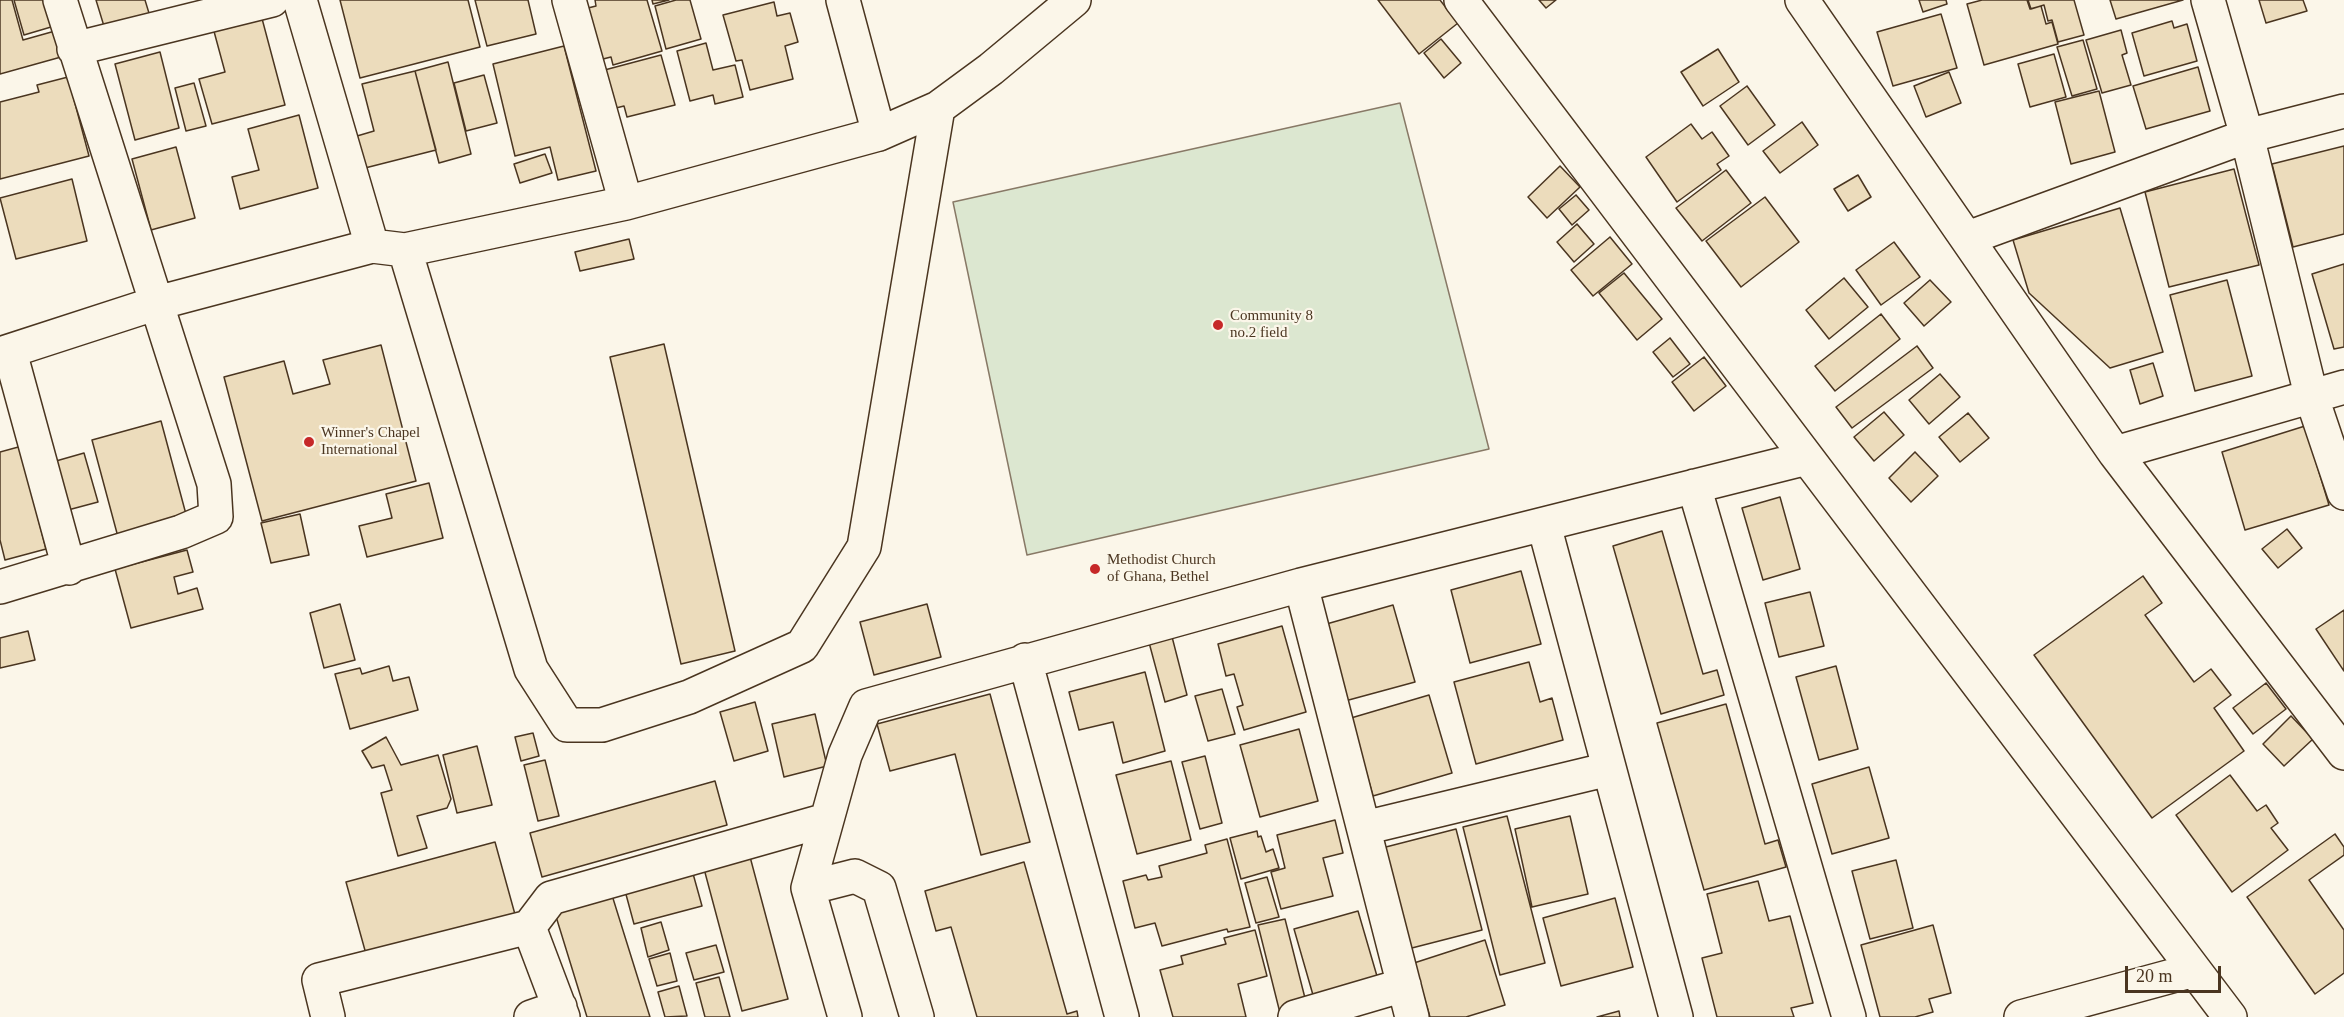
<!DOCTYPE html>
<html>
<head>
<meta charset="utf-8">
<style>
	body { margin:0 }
	#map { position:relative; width:2344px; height:1017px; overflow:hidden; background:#fbf6e9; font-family:Georgia,serif }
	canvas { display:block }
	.scale { position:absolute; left:2125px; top:966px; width:96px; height:27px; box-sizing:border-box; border:3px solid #4a3520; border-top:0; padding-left:8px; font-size:18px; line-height:21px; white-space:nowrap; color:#4a3520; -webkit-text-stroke:4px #fbf6e9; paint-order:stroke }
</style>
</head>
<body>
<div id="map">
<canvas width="2344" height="1017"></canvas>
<div class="scale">20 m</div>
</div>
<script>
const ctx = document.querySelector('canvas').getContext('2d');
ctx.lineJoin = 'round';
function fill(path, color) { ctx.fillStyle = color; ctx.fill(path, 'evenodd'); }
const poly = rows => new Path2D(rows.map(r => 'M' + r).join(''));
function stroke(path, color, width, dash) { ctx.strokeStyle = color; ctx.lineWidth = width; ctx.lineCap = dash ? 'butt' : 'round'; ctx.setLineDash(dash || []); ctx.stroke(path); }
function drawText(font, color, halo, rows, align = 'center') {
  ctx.font = font + ' Georgia,serif'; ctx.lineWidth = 4.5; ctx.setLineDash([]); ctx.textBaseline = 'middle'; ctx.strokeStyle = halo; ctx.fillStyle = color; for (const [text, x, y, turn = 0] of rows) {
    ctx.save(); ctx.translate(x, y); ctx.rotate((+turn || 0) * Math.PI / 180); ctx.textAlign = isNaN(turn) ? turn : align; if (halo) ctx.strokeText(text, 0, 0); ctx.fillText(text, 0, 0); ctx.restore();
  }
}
const green = poly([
	[1400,103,1489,449,1027,555,953,202,1400,103]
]);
fill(green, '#dce7d0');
stroke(green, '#887966', 1.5);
const building = poly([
	[0,0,12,0,23,40,55,31,61,57,0,74,0,0],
	[14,0,43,0,51,27,24,35,14,0],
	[96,0,145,0,152,23,107,36,96,0],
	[340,0,468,0,480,47,360,78,340,0],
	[475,0,528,0,536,34,487,46,475,0],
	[595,0,647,0,662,51,613,65,611,57,599,60,584,9,596,6,595,0],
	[652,0,669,0,653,4,652,0],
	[676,0,690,0,701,39,666,49,655,6,676,0],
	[1378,0,1440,0,1458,23,1419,54,1378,0],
	[1539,0,1556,0,1546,8,1539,0],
	[1919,0,1946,0,1947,4,1923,12,1919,0],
	[1982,0,2027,0,2030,9,2041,6,2046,24,2052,22,2058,44,1984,65,1967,4,1982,0],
	[2028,0,2074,0,2084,35,2058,42,2052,20,2048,21,2044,5,2031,9,2028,0],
	[2110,0,2183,0,2116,19,2110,0],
	[2259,0,2303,0,2307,11,2266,23,2259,0],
	[774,2,777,16,790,13,798,42,785,46,793,79,750,90,742,60,736,61,723,15,774,2],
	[260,11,285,105,212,124,199,79,225,72,212,24,260,11],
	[1941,14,1957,68,1893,86,1877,32,1941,14],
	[2172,21,2174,28,2187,24,2197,61,2144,76,2132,33,2172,21],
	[2121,30,2127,53,2122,55,2131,85,2102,93,2086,40,2121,30],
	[1441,39,1461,63,1444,78,1424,53,1441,39],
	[2083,40,2097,89,2072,96,2057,47,2083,40],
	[706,43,713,70,735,65,743,97,715,104,713,95,690,101,677,51,706,43],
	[564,46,596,171,558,180,550,147,515,156,493,64,564,46],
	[1718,49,1739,82,1703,106,1681,72,1718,49],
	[160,52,179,128,135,140,115,64,160,52],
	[2054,54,2066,97,2030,107,2018,64,2054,54],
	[661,55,675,105,627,117,624,106,616,108,612,91,603,94,597,72,661,55],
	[448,62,471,154,439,163,415,71,448,62],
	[2198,67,2210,111,2146,129,2133,86,2198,67],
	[415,71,436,150,365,168,357,136,374,131,362,84,415,71],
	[1949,72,1961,103,1926,117,1914,86,1949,72],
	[484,75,497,123,466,131,454,83,484,75],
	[68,77,89,156,0,179,0,102,39,92,37,85,68,77],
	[194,83,206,126,186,131,175,88,194,83],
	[1747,86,1775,125,1748,145,1720,106,1747,86],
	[2099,91,2115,152,2071,164,2055,102,2099,91],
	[299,115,318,188,240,209,232,177,259,170,248,129,299,115],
	[1802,122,1818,145,1780,173,1763,151,1802,122],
	[1691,124,1702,139,1712,132,1729,156,1717,164,1721,170,1677,202,1646,157,1691,124],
	[2344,146,2344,234,2293,247,2272,164,2344,146],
	[176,147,195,218,151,230,132,159,176,147],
	[545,154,552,173,520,183,514,164,545,154],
	[1560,166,1580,187,1547,218,1528,197,1560,166],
	[2234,169,2259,265,2169,287,2145,192,2234,169],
	[1726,170,1751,203,1702,241,1676,208,1726,170],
	[1858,175,1871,197,1848,211,1834,189,1858,175],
	[72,179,87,241,16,259,0,198,72,179],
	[1576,195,1589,210,1572,225,1559,209,1576,195],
	[1765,197,1799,242,1741,287,1706,241,1765,197],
	[2120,208,2163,352,2110,368,2029,293,2013,240,2120,208],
	[1577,224,1594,244,1574,262,1557,242,1577,224],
	[1610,237,1632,264,1593,296,1571,270,1610,237],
	[629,239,634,259,580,271,575,252,629,239],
	[1894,242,1920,277,1881,305,1856,270,1894,242],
	[2344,264,2344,347,2334,349,2312,274,2344,264],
	[1624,273,1662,319,1637,340,1599,293,1624,273],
	[1844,278,1868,307,1829,339,1806,310,1844,278],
	[1930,280,1951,302,1924,326,1904,303,1930,280],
	[2227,280,2252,376,2195,391,2170,295,2227,280],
	[1881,314,1900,339,1835,391,1815,366,1881,314],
	[1670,338,1690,364,1673,377,1653,352,1670,338],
	[664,344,735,651,681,664,610,357,664,344],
	[381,345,416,481,262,521,224,377,284,361,293,394,330,384,323,360,381,345],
	[1917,346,1933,368,1852,428,1836,407,1917,346],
	[1704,357,1726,386,1694,411,1672,382,1704,357],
	[2153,363,2163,396,2140,404,2130,370,2153,363],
	[1940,374,1960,397,1929,424,1909,400,1940,374],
	[1884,412,1904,435,1874,461,1854,437,1884,412],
	[1968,413,1989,438,1960,462,1939,437,1968,413],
	[161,421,187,518,118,537,92,440,161,421],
	[2305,426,2329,505,2245,530,2222,452,2305,426],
	[22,446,28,469,84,453,98,502,38,518,46,549,5,560,0,540,0,452,22,446],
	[1915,452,1938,476,1911,502,1889,478,1915,452],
	[429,483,443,538,367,557,359,526,392,518,386,494,429,483],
	[1780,497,1800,569,1763,580,1742,508,1780,497],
	[300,514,309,555,271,563,261,523,300,514],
	[2287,529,2302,548,2278,568,2262,549,2287,529],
	[1662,531,1703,674,1717,670,1724,695,1661,714,1613,546,1662,531],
	[187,550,193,572,174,577,178,594,197,588,203,609,131,628,115,569,187,550],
	[1521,571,1541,644,1470,663,1451,590,1521,571],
	[2143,576,2162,603,2145,615,2194,682,2211,669,2231,695,2214,708,2244,751,2152,818,2034,655,2143,576],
	[1810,592,1824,646,1779,657,1765,603,1810,592],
	[340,604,355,660,324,668,310,613,340,604],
	[927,604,941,657,874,675,860,622,927,604],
	[1393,605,1415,682,1345,701,1323,625,1393,605],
	[2344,610,2344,671,2316,629,2344,610],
	[1282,626,1306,712,1244,730,1237,707,1243,705,1234,674,1226,676,1218,644,1282,626],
	[1170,629,1187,695,1165,702,1147,635,1170,629],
	[28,631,35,660,0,668,0,638,28,631],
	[1529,662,1540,702,1552,698,1563,740,1476,764,1454,682,1529,662],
	[389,666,393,681,409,677,418,710,350,729,335,674,360,668,362,674,389,666],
	[1836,666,1858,749,1819,760,1796,677,1836,666],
	[1145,672,1165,751,1123,763,1113,722,1079,730,1069,692,1145,672],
	[2266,683,2286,709,2253,734,2233,708,2266,683],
	[1222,689,1235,734,1208,741,1195,696,1222,689],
	[990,694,1030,842,981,855,955,754,890,771,877,724,990,694],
	[1429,695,1452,773,1373,796,1351,718,1429,695],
	[755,702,768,751,734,761,720,712,755,702],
	[1726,704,1765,844,1778,840,1786,867,1704,890,1657,723,1726,704],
	[815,714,827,766,784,777,772,724,815,714],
	[2291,716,2313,739,2284,766,2263,744,2291,716],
	[1299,729,1318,801,1260,817,1240,745,1299,729],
	[533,733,539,756,521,761,515,737,533,733],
	[386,737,401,765,438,755,451,799,447,808,417,816,427,848,398,856,381,793,392,790,384,765,372,768,362,751,386,737],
	[477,746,492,805,457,813,443,755,477,746],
	[1205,756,1222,823,1200,829,1182,762,1205,756],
	[545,760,559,816,538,821,524,765,545,760],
	[1171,761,1191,840,1137,854,1116,775,1171,761],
	[1869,767,1889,838,1832,854,1812,784,1869,767],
	[2230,775,2257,811,2266,805,2278,823,2271,828,2288,850,2232,892,2176,815,2230,775],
	[715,781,727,825,542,877,530,833,715,781],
	[1507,816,1545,963,1500,975,1463,827,1507,816],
	[1570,816,1588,894,1532,907,1515,829,1570,816],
	[1335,820,1343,853,1323,858,1333,896,1281,909,1271,872,1285,868,1277,835,1335,820],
	[1456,829,1482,930,1408,949,1382,848,1456,829],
	[1257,831,1258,837,1261,836,1266,852,1273,849,1279,868,1241,879,1230,838,1257,831],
	[2335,834,2344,847,2344,855,2309,880,2344,930,2344,973,2315,994,2247,897,2335,834],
	[1227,839,1250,927,1228,932,1227,929,1162,946,1155,923,1135,928,1123,881,1146,875,1148,880,1162,877,1159,866,1207,853,1205,845,1227,839],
	[495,842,516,918,366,954,346,882,495,842],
	[749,853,788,999,742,1011,703,865,749,853],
	[1896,860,1913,928,1870,939,1852,871,1896,860],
	[1024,862,1067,1014,1077,1011,1078,1017,977,1017,951,927,936,931,925,891,1024,862],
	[692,870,702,906,634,924,624,887,692,870],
	[1267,877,1279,917,1256,923,1245,883,1267,877],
	[1758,881,1769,921,1790,916,1813,1003,1791,1008,1794,1017,1717,1017,1702,958,1722,953,1707,894,1758,881],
	[611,892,650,1017,587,1017,554,910,611,892],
	[1615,898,1633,967,1561,986,1543,918,1615,898],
	[1358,911,1379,983,1315,1002,1294,929,1358,911],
	[1285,919,1307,1006,1280,1013,1258,925,1285,919],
	[661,922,669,950,648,957,641,928,661,922],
	[1933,925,1951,993,1929,999,1933,1012,1915,1017,1880,1017,1861,945,1933,925],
	[1255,930,1267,976,1238,984,1246,1017,1173,1017,1160,970,1183,964,1181,956,1226,944,1224,938,1255,930],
	[1485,940,1505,1005,1466,1017,1430,1017,1414,963,1485,940],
	[716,945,724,972,694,980,686,953,716,945],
	[670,953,677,981,657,986,649,959,670,953],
	[719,977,730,1017,705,1017,696,983,719,977],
	[679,986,687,1016,665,1017,658,992,679,986],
	[1619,1011,1620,1017,1597,1017,1619,1011]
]);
fill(building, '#ecdcbc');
stroke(building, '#4a3520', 1.5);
const minor = poly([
	[300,0,372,246],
	[569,0,626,203],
	[843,0,879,134],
	[1461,0,2230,1017],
	[1802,0,2115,453,2344,753],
	[2208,0,2247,136,2311,395,2344,493],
	[74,49,272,0],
	[1968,238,2247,136,2344,111],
	[405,250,531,669,567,725,602,725,689,697,802,646,864,547,938,108],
	[10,352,69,568],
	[0,354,157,303,372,246,405,250,626,203,879,134,938,108,991,69,1074,0],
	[2115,453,2344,387],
	[1694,486,1849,1017],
	[1544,525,1676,1017],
	[1301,585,1412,1017],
	[0,587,181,532,216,517,214,484,60,0],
	[1025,660,1122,1017],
	[1364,828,1609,769],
	[808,888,855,876,879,888,917,1017],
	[529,927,563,1017],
	[328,1017,319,980,529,927,551,898,826,820],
	[531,1017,560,1007],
	[845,1017,808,888,845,755,866,706,1301,585,1807,458],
	[1295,1017,1404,985],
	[2021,1017,2194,970]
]);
stroke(minor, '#4a3520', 36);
stroke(minor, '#fbf6e9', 33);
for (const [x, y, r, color] of [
	[1218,325,6,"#c62828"],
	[309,442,6,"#c62828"],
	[1095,569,6,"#c62828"]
]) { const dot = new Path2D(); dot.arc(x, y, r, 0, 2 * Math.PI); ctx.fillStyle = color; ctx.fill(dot); stroke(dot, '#fbf6e9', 2); }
drawText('15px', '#4a3520', '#fbf6e9', [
	["Community 8",1230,316],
	["no.2 field",1230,333],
	["Winner's Chapel",321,433],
	["International",321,450],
	["Methodist Church",1107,560],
	["of Ghana, Bethel",1107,577]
], 'left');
</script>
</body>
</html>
